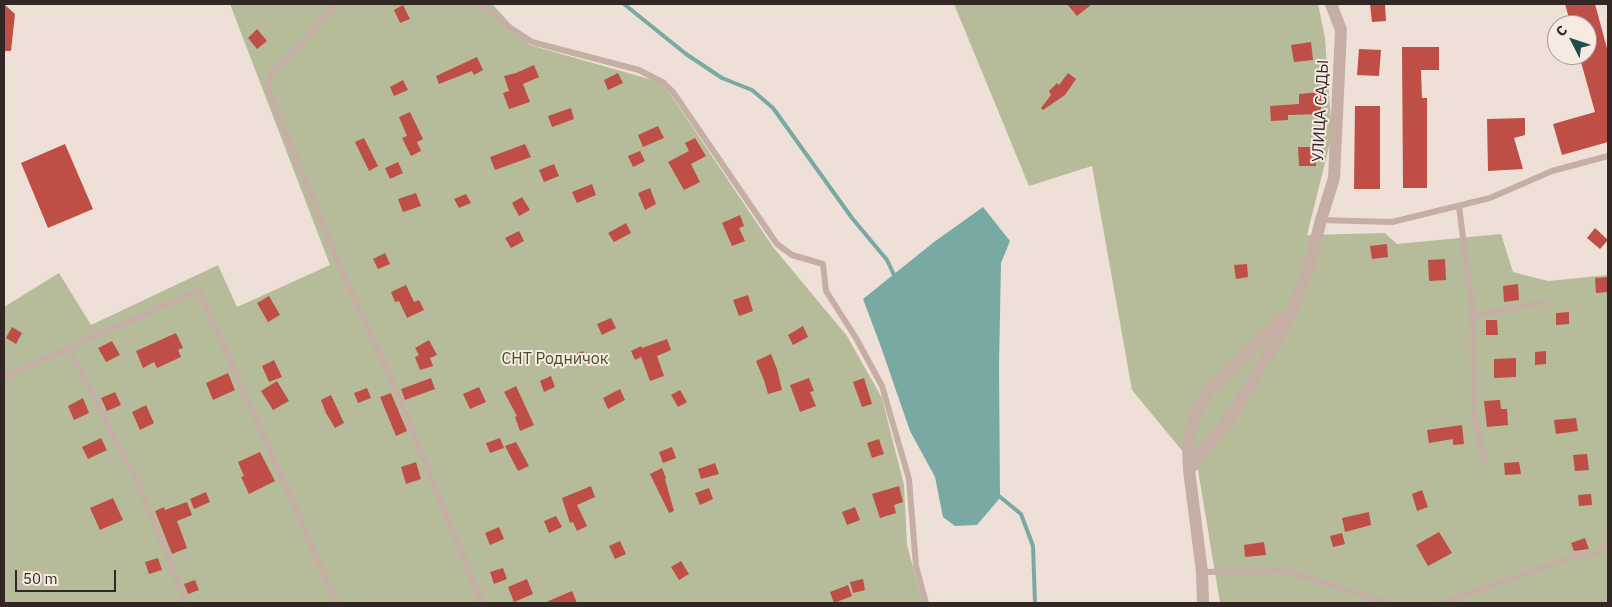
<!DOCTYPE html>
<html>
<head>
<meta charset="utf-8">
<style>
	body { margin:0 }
	#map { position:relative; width:1612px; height:607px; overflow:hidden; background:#efe0d7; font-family:"IBM Plex Sans",sans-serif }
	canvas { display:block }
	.frame { position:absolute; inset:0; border:5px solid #322725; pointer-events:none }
	.north { position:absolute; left:1547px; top:15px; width:50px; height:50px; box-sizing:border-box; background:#f7eae3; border:1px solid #a89c97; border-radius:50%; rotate:311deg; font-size:14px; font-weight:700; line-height:20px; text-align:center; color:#322725 }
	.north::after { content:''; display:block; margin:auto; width:18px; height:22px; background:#1e504b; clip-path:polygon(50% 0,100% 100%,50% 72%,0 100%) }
	.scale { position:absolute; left:15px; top:570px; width:101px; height:22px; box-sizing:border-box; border:2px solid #322725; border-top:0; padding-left:6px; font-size:15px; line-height:18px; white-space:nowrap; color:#322725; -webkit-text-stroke:4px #f7eae3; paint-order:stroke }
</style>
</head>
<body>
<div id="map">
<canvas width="1612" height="607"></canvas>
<div class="frame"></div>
<div class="north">С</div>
<div class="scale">50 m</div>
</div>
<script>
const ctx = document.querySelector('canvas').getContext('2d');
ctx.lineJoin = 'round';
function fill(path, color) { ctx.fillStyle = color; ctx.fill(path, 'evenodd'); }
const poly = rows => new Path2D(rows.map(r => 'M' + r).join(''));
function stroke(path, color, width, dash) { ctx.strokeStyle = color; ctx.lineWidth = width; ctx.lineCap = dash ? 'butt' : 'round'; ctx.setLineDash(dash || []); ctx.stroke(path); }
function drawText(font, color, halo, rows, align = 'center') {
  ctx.font = font + ' "IBM Plex Sans",sans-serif'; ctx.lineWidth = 4; ctx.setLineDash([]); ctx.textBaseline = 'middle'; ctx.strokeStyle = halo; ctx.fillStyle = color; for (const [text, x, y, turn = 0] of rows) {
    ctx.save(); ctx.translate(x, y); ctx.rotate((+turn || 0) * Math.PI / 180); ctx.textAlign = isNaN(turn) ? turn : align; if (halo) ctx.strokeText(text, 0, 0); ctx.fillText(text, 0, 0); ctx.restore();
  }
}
fill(poly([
	[230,4,492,4,530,45,663,83,773,247,847,336,882,398,904,485,907,545,923,603,4,603,4,307,59,273,91,325,218,265,237,307,330,265],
	[954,4,1318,4,1325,38,1332,135,1307,235,1385,233,1397,244,1501,234,1513,272,1548,281,1608,275,1608,603,1220,603,1198,470,1132,390,1092,166,1029,186]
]), '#b6bc99');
fill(poly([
	[983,207,1010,241,1001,263,999,365,1000,498,977,525,955,526,943,517,935,477,910,431,881,347,863,299,934,242]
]), '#78aaa3');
stroke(poly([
	[624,4,686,54,722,78,752,90,773,108,852,218,887,260,895,277],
	[999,496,1021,514,1033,546,1035,603]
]), '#78aaa3', 4);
fill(poly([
	[4,4,15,14,11,51,4,51],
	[1067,4,1092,4,1077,16],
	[1370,4,1385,4,1386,21,1372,22],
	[1565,4,1595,4,1608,52,1608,142,1562,155,1553,124,1595,112,1579,55,1587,55,1587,25,1571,25],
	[403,5,410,19,400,23,394,10],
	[257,29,267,41,257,49,248,38],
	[1311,42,1313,60,1294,62,1291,45],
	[1402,47,1439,47,1439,70,1421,70,1422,98,1427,98,1427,188,1403,188],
	[1359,49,1381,50,1379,76,1357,75],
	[477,57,483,70,474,75,472,71,439,84,436,76],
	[534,65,539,77,523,84,530,102,509,109,503,93,509,91,504,76,516,73],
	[618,73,623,83,608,90,604,80],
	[1068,73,1076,79,1065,95,1043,110,1041,108,1051,95,1049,91,1057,83,1059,85],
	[403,80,408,90,394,96,390,87],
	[1321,92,1321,114,1288,115,1288,120,1271,121,1270,106,1299,104,1299,94],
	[1355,106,1380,106,1380,189,1354,189],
	[571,108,574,119,552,127,548,116],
	[410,112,423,139,417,142,421,151,411,156,402,138,407,136,399,117],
	[1525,118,1525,135,1514,138,1523,169,1488,171,1487,119],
	[658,126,664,138,643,147,638,135],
	[364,138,378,166,369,171,355,142],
	[695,138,706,156,691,164,700,182,684,190,668,162,689,151,685,143],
	[65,144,93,209,48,228,21,163],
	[525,144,531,157,495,170,490,157],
	[1298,147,1315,147,1316,166,1299,166],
	[640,151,645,161,633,167,628,156],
	[398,162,403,173,390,179,385,168],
	[554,164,559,176,544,182,539,170],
	[592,184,596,195,577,203,572,192],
	[650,188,656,204,645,210,638,193],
	[416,193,421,206,403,212,398,199],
	[466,194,471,203,459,208,454,199],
	[522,197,530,210,519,216,512,203],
	[740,215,744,226,739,228,745,241,732,246,722,223],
	[626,223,631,233,614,242,608,233],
	[1595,228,1608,240,1600,249,1587,238],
	[519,231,524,241,511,248,505,238],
	[1387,244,1388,257,1372,259,1370,246],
	[385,253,390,264,378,269,373,259],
	[1445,259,1446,280,1429,281,1428,260],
	[1247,264,1248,277,1236,279,1234,265],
	[1608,277,1608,292,1596,293,1595,278],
	[1518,284,1519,300,1504,302,1503,286],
	[406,285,414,302,419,300,424,310,407,318,399,301,395,302,391,292],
	[748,295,753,311,739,316,733,300],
	[269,296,280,315,268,322,257,303],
	[1569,312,1569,324,1556,325,1556,313],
	[611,318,616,328,602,335,597,324],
	[1486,320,1497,320,1498,335,1486,335],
	[803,326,808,337,793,345,788,335],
	[12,327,22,333,16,344,6,338],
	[176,333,183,348,178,350,181,357,157,368,154,362,143,368,136,351],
	[667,339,671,350,657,356,664,376,650,381,641,357,635,360,631,351,641,346,642,348],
	[429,340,437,355,430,358,433,366,420,370,415,357,419,355,415,348],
	[112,341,120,355,106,362,98,348],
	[583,351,587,361,575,366,571,356],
	[1546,351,1546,364,1535,365,1535,352],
	[771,354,777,369,782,390,768,394,764,380,756,361],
	[1516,358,1516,377,1494,378,1494,359],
	[274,360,282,377,269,382,262,366],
	[228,373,235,390,213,400,206,383],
	[551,376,555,387,544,392,540,381],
	[431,378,435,389,405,400,401,389],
	[809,378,814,391,810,392,816,406,800,412,790,385],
	[864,378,872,404,862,407,853,382],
	[277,381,289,401,273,410,261,391],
	[516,386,534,425,520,431,515,417,517,416,504,392],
	[479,387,486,402,470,409,463,394],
	[367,388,371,398,358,403,354,393],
	[620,389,625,400,608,409,603,398],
	[680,390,687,402,678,407,671,395],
	[115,392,121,405,107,411,101,398],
	[391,393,407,431,396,436,380,397],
	[331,395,344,423,335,428,326,413,321,400],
	[83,398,89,413,74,420,68,406],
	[1500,400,1501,409,1507,409,1508,425,1487,427,1484,401],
	[146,405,154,423,140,430,132,412],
	[1576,418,1578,431,1556,434,1554,420],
	[1462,425,1464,444,1453,445,1453,439,1429,443,1427,430],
	[101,438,107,450,88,459,82,447],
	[500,438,504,448,490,453,486,443],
	[879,439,884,454,872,458,867,443],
	[516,442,529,466,518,471,505,446],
	[672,447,676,458,663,463,659,452],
	[260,452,275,481,249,494,241,477,244,476,238,462],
	[1587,454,1589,470,1575,471,1573,455],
	[416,462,421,479,406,484,401,467],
	[1519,462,1521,474,1505,475,1504,463],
	[715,463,719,474,701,479,698,469],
	[662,468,666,478,665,479,674,511,669,513,650,474],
	[591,486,595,497,577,505,587,526,577,531,573,522,570,523,562,498],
	[899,486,903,502,894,505,896,513,880,518,872,494],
	[709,488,713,499,700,505,695,493],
	[1422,490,1428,507,1417,511,1412,494],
	[206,492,210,502,194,509,190,499],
	[1591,494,1592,505,1579,506,1578,495],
	[113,498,123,520,100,530,90,508],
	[187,502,192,515,177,521,187,548,172,554,155,511,164,507,165,510],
	[855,507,860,520,847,525,842,512],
	[1369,512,1371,525,1345,532,1342,518],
	[556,516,562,527,549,533,544,521],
	[499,527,504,539,490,545,485,533],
	[1439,532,1452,553,1428,566,1416,545],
	[1342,533,1345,544,1333,547,1330,536],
	[1585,538,1589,549,1574,551,1571,543],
	[620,541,626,554,615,559,609,546],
	[1264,542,1266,555,1245,557,1244,545],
	[158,558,162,570,149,574,145,562],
	[681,561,689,574,679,580,671,567],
	[503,568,507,579,494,584,490,572],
	[527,579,533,594,514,602,508,587],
	[863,579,865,590,853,593,850,582],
	[195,580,199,590,188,594,184,584],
	[848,585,852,596,834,603,830,592],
	[572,591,577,603,544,603]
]), '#be4e46');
stroke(poly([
	[335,4,294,52,272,73,268,82,269,92,339,264,394,386,482,603],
	[481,4,500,21,532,42,639,70,664,83,673,92,777,244,792,255,823,264,826,291,856,338,882,386,909,479,916,566,926,603],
	[1459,206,1473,316,1474,413,1485,462],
	[1321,220,1392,222,1490,198,1552,171,1608,156],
	[1473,316,1544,302],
	[68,347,138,483,186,603],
	[4,377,199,290,337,603],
	[1202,572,1286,571,1389,603],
	[1442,603,1576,556,1598,553,1608,541]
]), '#c5aea4', 6);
stroke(poly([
	[1189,470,1231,416,1273,347,1292,310,1307,274,1321,220,1334,178,1341,30,1331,4],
	[1203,603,1202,572,1189,470,1188,445,1190,433,1196,413,1208,391,1283,318]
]), '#c5aea4', 12);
drawText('16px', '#322725', '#f7eae3', [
	["УЛИЦА САДЫ",1321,111,-87]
]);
drawText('16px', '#474e2b', '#f7eae3', [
	["СНТ Родничок",555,359]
]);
</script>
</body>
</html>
